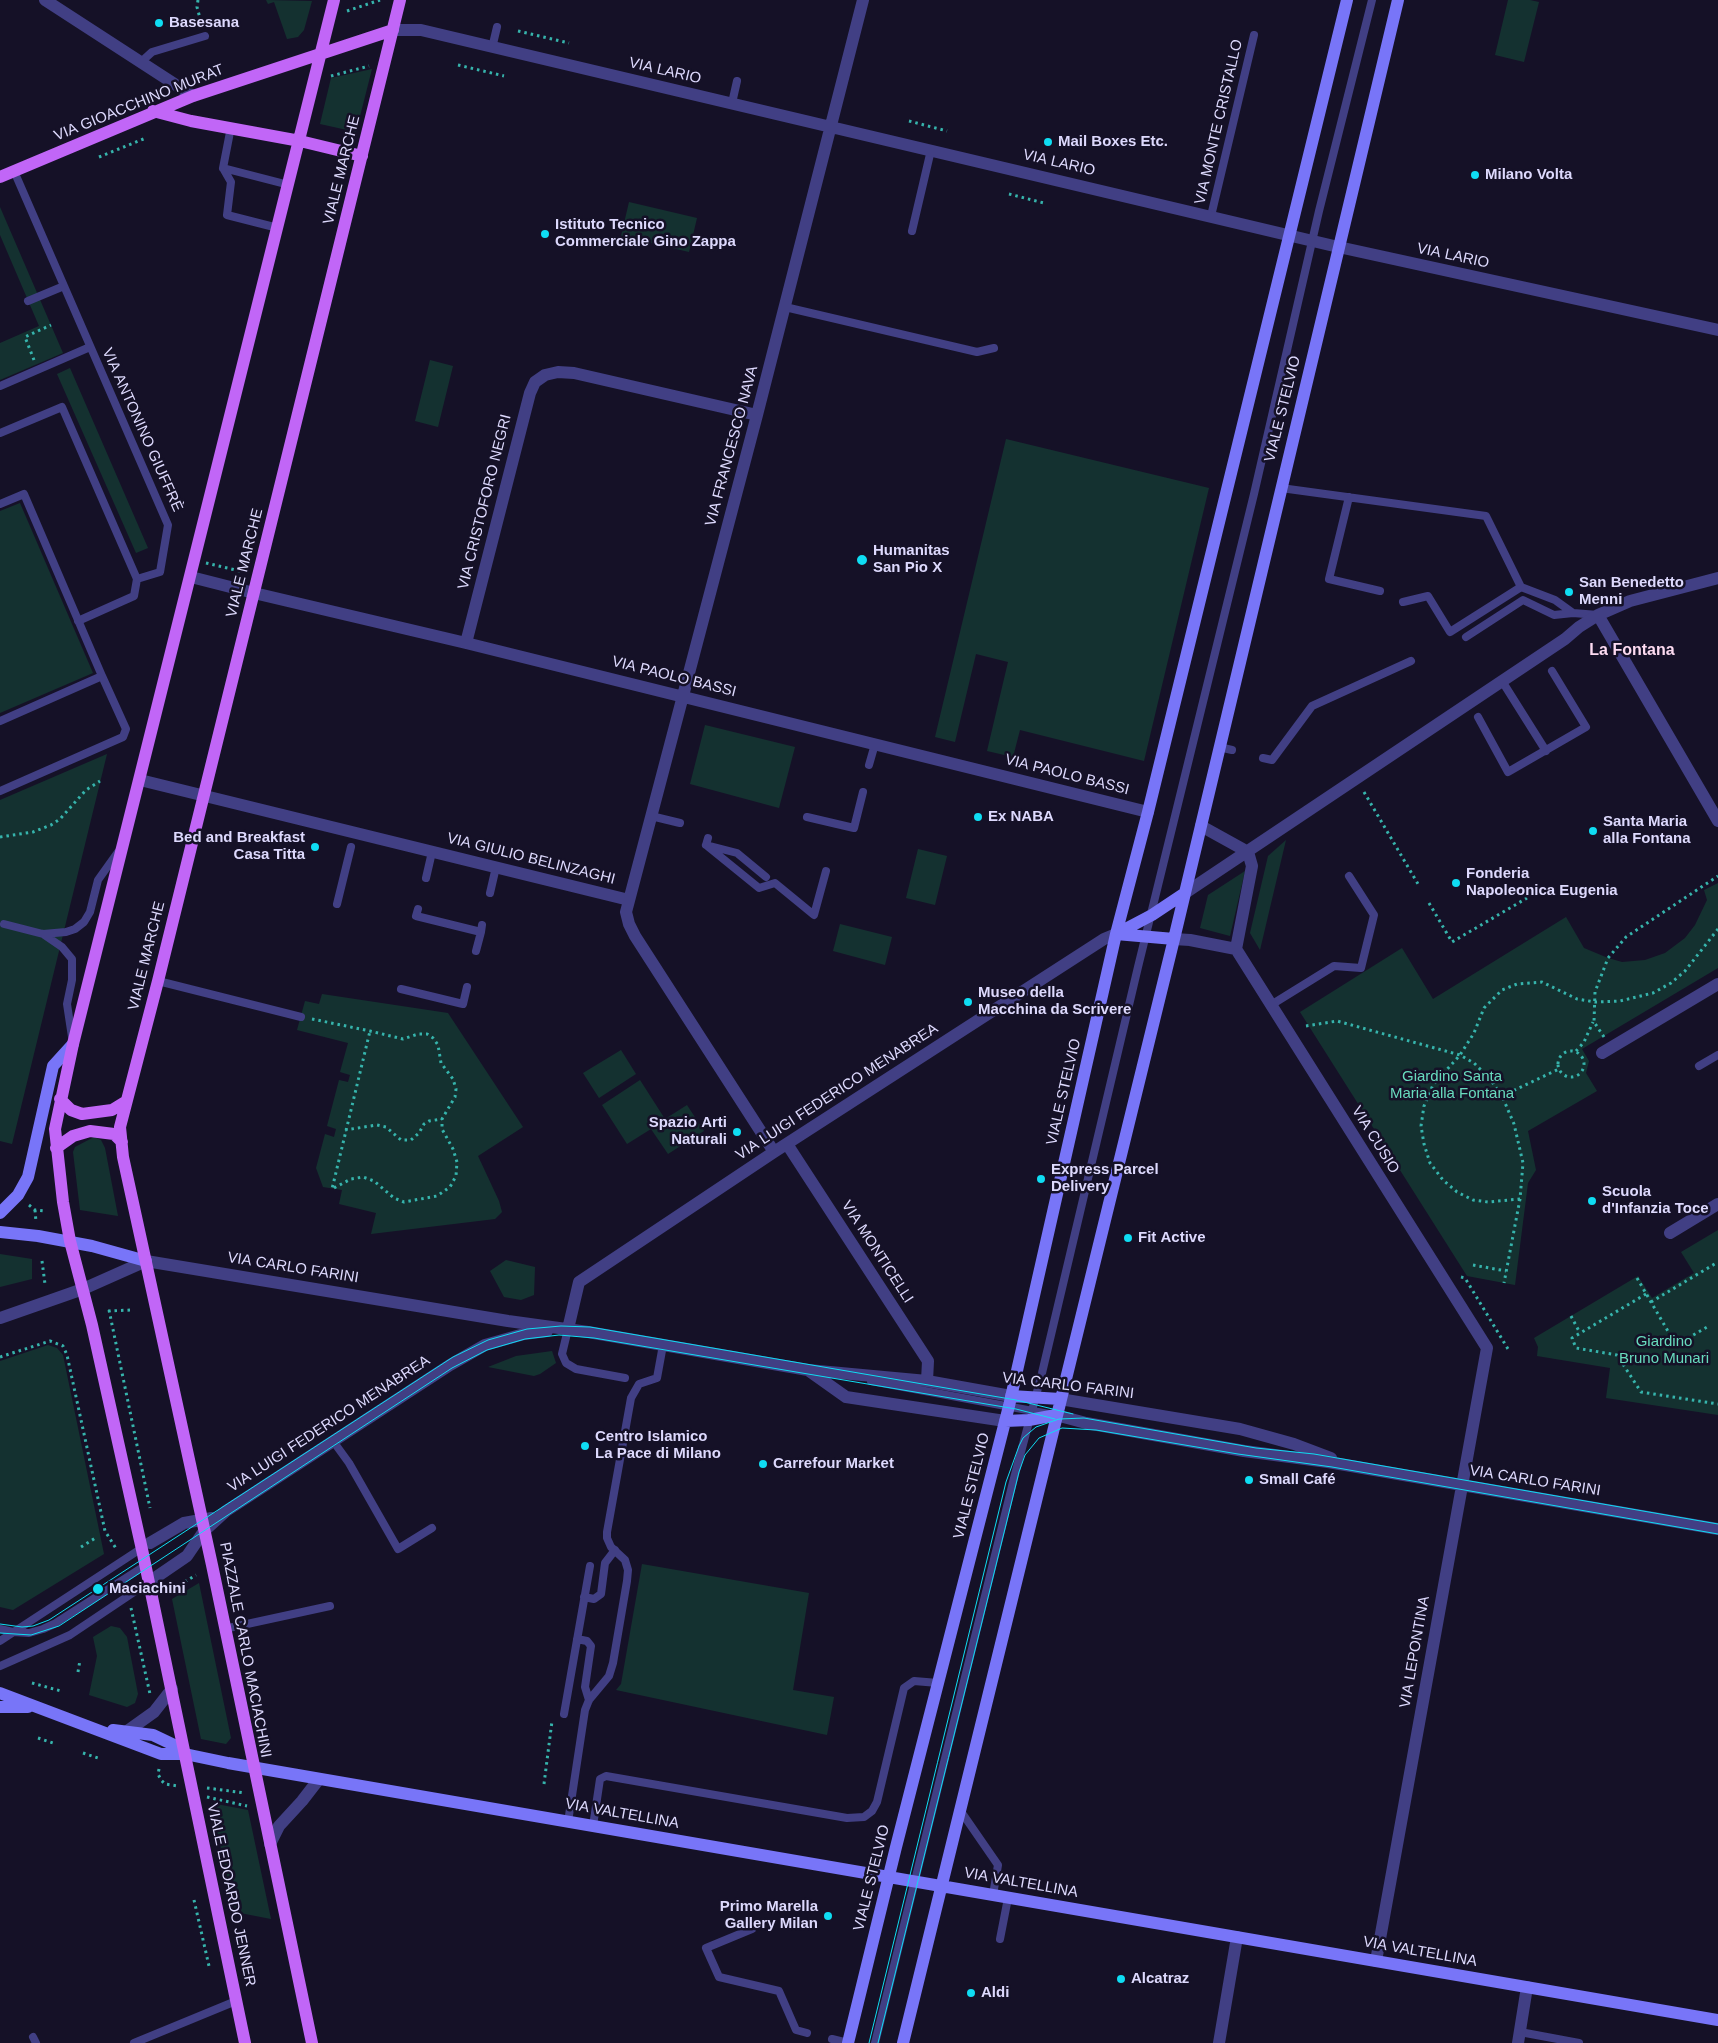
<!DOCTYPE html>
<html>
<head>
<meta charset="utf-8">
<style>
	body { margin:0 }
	canvas { display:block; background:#151127 }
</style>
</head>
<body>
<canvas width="1718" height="2043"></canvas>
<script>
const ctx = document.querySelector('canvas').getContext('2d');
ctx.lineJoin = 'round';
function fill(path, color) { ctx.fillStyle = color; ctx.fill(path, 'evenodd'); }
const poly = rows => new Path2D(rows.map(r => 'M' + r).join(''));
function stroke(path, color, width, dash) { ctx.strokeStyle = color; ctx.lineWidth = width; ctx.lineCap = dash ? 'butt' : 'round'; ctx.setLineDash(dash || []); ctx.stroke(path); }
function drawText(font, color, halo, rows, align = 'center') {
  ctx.font = font + ' Arial,sans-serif'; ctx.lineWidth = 5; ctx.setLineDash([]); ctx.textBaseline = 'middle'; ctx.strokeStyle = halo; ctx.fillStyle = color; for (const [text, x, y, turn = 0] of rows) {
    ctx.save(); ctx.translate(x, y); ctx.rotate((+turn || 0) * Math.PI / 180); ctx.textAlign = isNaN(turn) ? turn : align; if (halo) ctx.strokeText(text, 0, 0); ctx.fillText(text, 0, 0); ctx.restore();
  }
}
fill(poly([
	[266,0,312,1,304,30,298,37,287,39,274,2,268,4],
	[1508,0,1530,0,1539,2,1524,62,1495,55],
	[372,69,356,132,320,124,331,78],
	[629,202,697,218,689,252,621,236],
	[0,207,63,353,0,380,0,343,39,326,0,235],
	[430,360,453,366,438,427,415,421],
	[70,368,148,548,136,553,57,374],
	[1006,439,1209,488,1144,761,1020,730,1013,757,987,751,1008,662,976,654,955,742,935,737],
	[20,503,93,673,0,713,0,511],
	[705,725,795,747,779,808,690,784],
	[107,754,12,1144,0,1141,0,800],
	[1286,840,1260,950,1250,933,1268,856],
	[918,849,947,856,935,905,906,898],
	[1245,871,1230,936,1200,928,1208,895],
	[1718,883,1718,968,1582,1049,1589,1061,1586,1073,1597,1091,1528,1131,1536,1170,1528,1183,1515,1285,1467,1276,1300,1012,1402,948,1433,999,1566,917,1584,948,1608,958,1622,962,1645,960,1665,953,1685,938,1695,925,1707,900,1704,890],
	[840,924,892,937,885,965,833,951],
	[322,994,448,1013,523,1127,478,1156,499,1201,502,1212,495,1219,371,1234,376,1213,339,1204,342,1190,323,1187,316,1168,325,1134,334,1137,336,1129,327,1126,339,1080,348,1082,350,1075,340,1072,348,1043,297,1030,305,1001,319,1004],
	[621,1050,636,1074,599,1098,583,1073],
	[640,1080,665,1119,687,1105,704,1131,668,1154,651,1129,627,1144,602,1105],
	[94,1137,101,1140,105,1148,118,1216,80,1210,73,1152,75,1147],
	[1718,1230,1718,1415,1606,1398,1610,1368,1537,1356,1538,1347,1534,1338,1638,1276,1652,1298,1694,1273,1681,1252],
	[0,1254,32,1259,32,1279,0,1287],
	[506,1260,535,1267,534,1295,521,1300,504,1297,490,1271],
	[48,1345,57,1348,63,1355,104,1554,13,1610,0,1607,0,1361],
	[552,1351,556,1363,540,1374,534,1376,488,1367,516,1356],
	[642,1564,809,1593,793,1690,834,1697,827,1735,616,1690,621,1684],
	[199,1583,231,1738,226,1744,201,1739,172,1599],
	[111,1626,120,1628,127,1637,138,1694,135,1703,127,1707,89,1695,97,1656,93,1637],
	[211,1803,248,1810,271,1919,235,1912]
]), '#143130');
stroke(poly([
	[198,0,197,7,202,26],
	[347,11,380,0],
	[518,31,569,43],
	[458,65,504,76],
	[331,76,369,66],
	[909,121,947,131],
	[99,157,146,138],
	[1009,194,1044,203],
	[34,360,25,337,51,325],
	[206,563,244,572],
	[1364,792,1418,884],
	[0,837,33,832,51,825,60,819,86,790,100,781],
	[1429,903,1452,942,1527,898],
	[312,1019,370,1031,403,1039,418,1034,427,1034,433,1038,438,1045,441,1063,453,1079,456,1089,455,1097,442,1119,442,1129,453,1149,457,1162,456,1176,450,1187,437,1196,404,1202,394,1198,374,1181,363,1177,351,1179,332,1189,370,1031],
	[1306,1026,1337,1021,1460,1055,1474,1063,1490,1079,1502,1096,1514,1124,1523,1163,1520,1199,1504,1283],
	[1604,1037,1594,1022,1595,992,1608,958,1626,937,1718,876],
	'1558 1064a13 13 0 1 1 26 0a13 13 0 1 1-26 0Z',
	[1576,1051,1584,1042,1593,1022],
	[1502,1096,1559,1069],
	[345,1130,377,1125,386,1127,401,1140,411,1140,419,1133,424,1124,429,1121,442,1119],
	[1520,1199,1488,1202,1473,1200,1457,1192,1443,1180,1430,1163,1424,1144,1421,1126,1424,1106,1433,1085,1460,1055,1474,1033,1484,1008,1502,990,1517,984,1542,982,1577,999,1595,1002,1620,1001,1653,993,1671,983,1685,971,1718,929],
	[29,1205,35,1210,45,1211],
	[35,1210,36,1222],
	[42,1261,45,1284],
	[1473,1265,1506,1271],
	[1461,1277,1465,1278,1508,1349],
	[1637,1278,1676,1345,1707,1327],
	[1646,1294,1572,1338,1576,1348,1617,1355,1641,1392,1718,1404],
	[1651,1302,1718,1262],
	[109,1310,150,1508],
	[108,1311,132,1310],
	[1571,1316,1580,1333],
	[0,1357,50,1341,63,1346,67,1355,105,1531,117,1550],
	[81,1547,97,1537],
	[168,1592,196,1575],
	[131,1608,150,1694],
	[78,1672,80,1660],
	[32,1683,61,1691],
	[38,1738,56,1744],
	[83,1753,101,1759],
	[159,1769,158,1774,161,1780,165,1784,178,1786],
	[544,1784,552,1721],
	[207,1788,245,1793],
	[207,1797,247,1806],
	[194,1900,209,1966]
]), '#36b4ac', 3, [2.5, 4]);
stroke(poly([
	[492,48,497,27],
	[141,62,152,52,205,36],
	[732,103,737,81],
	[231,127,223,168,231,182,227,215,278,228],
	[223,168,289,185],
	[14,171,168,525,160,572,137,579],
	[1211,216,1254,35],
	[912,231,931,150],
	[28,301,64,286],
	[785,307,977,352,994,348],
	[0,386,90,347],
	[0,433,62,407,137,579,134,596,78,621],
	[1281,488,1486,516,1521,587],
	[1349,497,1329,579,1380,591],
	[0,504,24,494,102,676,0,721],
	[1403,602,1428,596,1450,632,1521,587,1555,600,1573,613,1598,615],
	[1466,637,1523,600,1554,615,1573,613],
	[1502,681,1546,751],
	[1478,717,1508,772,1586,727,1552,671],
	[1219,747,1232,750],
	[1263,758,1272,760,1312,706,1411,661],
	[869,765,875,744],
	[0,791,123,737,126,729,102,676],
	[651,816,680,823],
	[807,817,854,828,863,792],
	[708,838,706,845,737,853,766,877],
	[706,845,759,888,775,883,814,915,826,871],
	[426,878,432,852],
	[490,893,496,867],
	[337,904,351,847],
	[418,909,416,916,481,932,482,925],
	[4,924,43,934,66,932,75,929,84,922,90,912,98,880,118,852],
	[43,934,62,947,72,959,72,980,67,1004,72,1037],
	[476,951,481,932],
	[158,981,301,1017],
	[401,989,463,1004,467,987],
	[1271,1005,1334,966,1361,968,1374,915,1349,876],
	[1699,1066,1718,1055],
	[568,1329,562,1354,566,1363,576,1369,625,1378],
	[871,1381,1049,1414],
	[333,1441,349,1463,398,1549,432,1528],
	[584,1597,594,1599,601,1594,605,1563,615,1550],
	[0,1629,13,1632,29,1633,43,1629,54,1624,146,1565],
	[224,1629,330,1606],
	[577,1639,587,1641,591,1646,585,1687,589,1700],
	[0,1641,142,1548],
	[0,1666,70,1635,149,1582],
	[564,1714,590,1566],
	[960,1810,998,1865,993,1895],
	[568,1822,585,1710,589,1700,609,1676,613,1663,627,1581,628,1570,625,1560,611,1547,607,1538,607,1532,631,1398,639,1384,657,1378,663,1345],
	[593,1826,600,1779,606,1776,847,1818,864,1817,872,1811,877,1802,904,1688,914,1681,938,1683],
	[752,1929,706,1948,719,1977,779,1991,796,2030,807,2033],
	[1000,1939,1008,1898],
	[1520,2032,1579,2043],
	[33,2037,36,2043],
	[832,2039,848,2043],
	[134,2043,236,2001],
	[875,2043,1013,1482,1042,1373,1138,967,1254,494,1319,211,1372,0]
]), '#413f84', 8);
stroke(poly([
	[45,0,193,96],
	[393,30,421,30,1334,246,1718,330],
	[191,577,254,593,466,643,1148,812],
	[1598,615,1718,821],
	[466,643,530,393,535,382,545,375,558,372,574,373,757,415],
	[140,780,629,900],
	[1201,826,1248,852,1252,866,1236,949],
	[1185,893,1565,639,1579,627,1598,615,1630,601,1718,578],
	[1174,939,1190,940,1236,949],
	[1236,949,1487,1348,1376,1961],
	[1602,1053,1718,984],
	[787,1144,928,1361,927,1381],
	[774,1152,635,936,629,924,626,912,757,415,863,0],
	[1670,1233,1718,1204],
	[0,1318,83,1289,146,1261,508,1321,588,1332,808,1370,927,1381,1011,1396],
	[568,1329,579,1282,774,1152,1104,939,1116,934],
	[808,1370,846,1397,1005,1421],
	[1060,1399,1240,1429,1294,1444,1331,1458],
	[1056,1415,1086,1423,1244,1451,1328,1462,1718,1529],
	[150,1543,184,1523,212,1518],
	[149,1582,187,1556,204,1531,226,1511,450,1365,485,1345,524,1334,547,1331],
	[126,1732,154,1712,172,1689],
	[270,1844,279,1826,302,1801,319,1779],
	[1219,2043,1237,1937],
	[1518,2043,1527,1987]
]), '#413f84', 12);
stroke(poly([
	[1116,934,1152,915,1185,893],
	[1116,934,1174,939],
	[0,1213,18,1195,28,1177,53,1066,73,1044],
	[0,1232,38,1236,92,1246,146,1261],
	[1011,1396,1060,1399],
	[1005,1421,1029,1420,1056,1415],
	[0,1693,161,1754,185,1754,228,1763,1718,2020],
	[0,1707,28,1707],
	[113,1730,153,1735,174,1745,185,1754],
	[848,2043,896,1847,1009,1406,1116,934,1148,812,1347,0],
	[903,2043,1174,939,1398,0]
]), '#7875f8', 12);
stroke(poly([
	[153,111,191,121,300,141,362,156],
	[0,177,193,96,393,30],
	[60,1099,71,1110,82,1114,112,1110,125,1102],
	[56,1148,73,1136,90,1131,114,1134,122,1142],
	[245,2043,143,1554,92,1325,70,1241,63,1202,55,1129,73,1044,334,0],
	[312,2043,212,1565,123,1157,120,1127,158,981,400,0]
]), '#c166f7', 12);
stroke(poly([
	[0,1624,22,1627,33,1626,49,1620,453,1357,488,1340,527,1329,561,1326,590,1327,1016,1400,1073,1414],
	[0,1633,31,1635,59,1626,452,1368,487,1350,525,1339,559,1335,594,1338,1016,1409,1055,1419],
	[869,2043,1006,1482,1019,1446,1023,1438,1036,1427,1059,1419,1084,1418,1256,1448,1314,1454,1718,1524],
	[878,2043,1019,1472,1025,1455,1039,1438,1062,1428,1096,1430,1238,1454,1332,1467,1718,1534]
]), '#0fddf3', 1);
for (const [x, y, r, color] of [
	[159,23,5,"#0fddf3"],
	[1048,142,5,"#0fddf3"],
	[1475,175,5,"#0fddf3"],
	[545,234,5,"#0fddf3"],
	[862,560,6,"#0fddf3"],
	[1569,592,5,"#0fddf3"],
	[978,817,5,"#0fddf3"],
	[1593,831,5,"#0fddf3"],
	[315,847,5,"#0fddf3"],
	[1456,883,5,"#0fddf3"],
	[968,1002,5,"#0fddf3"],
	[737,1132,5,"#0fddf3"],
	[1041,1179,5,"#0fddf3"],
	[1592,1201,5,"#0fddf3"],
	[1128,1238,5,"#0fddf3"],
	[585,1446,5,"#0fddf3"],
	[763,1464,5,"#0fddf3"],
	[1249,1480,5,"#0fddf3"],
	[98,1589,6,"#0fddf3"],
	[828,1916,5,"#0fddf3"],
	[1121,1979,5,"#0fddf3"],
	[971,1993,5,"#0fddf3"]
]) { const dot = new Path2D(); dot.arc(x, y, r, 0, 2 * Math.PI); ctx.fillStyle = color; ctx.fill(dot); stroke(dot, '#151127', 2); }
drawText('bold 15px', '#ddd9fd', '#151127', [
	["Basesana",169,23],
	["Mail Boxes Etc.",1058,142],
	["Milano Volta",1485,175],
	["Istituto Tecnico",555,225],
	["Commerciale Gino Zappa",555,242],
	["Humanitas",873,551],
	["San Pio X",873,568],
	["San Benedetto",1579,583],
	["Menni",1579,600],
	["Ex NABA",988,817],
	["Santa Maria",1603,822],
	["alla Fontana",1603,839],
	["Bed and Breakfast",305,838,"right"],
	["Casa Titta",305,855,"right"],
	["Fonderia",1466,874],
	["Napoleonica Eugenia",1466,891],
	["Museo della",978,993],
	["Macchina da Scrivere",978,1010],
	["Spazio Arti",727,1123,"right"],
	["Naturali",727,1140,"right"],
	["Express Parcel",1051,1170],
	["Delivery",1051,1187],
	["Scuola",1602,1192],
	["d'Infanzia Toce",1602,1209],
	["Fit Active",1138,1238],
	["Centro Islamico",595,1437],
	["La Pace di Milano",595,1454],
	["Carrefour Market",773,1464],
	["Small Café",1259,1480],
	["Maciachini",109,1589],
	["Primo Marella",818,1907,"right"],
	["Gallery Milan",818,1924,"right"],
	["Alcatraz",1131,1979],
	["Aldi",981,1993]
], 'left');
drawText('15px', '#ddd9fd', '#151127', [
	["VIA LARIO",665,71,13],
	["VIA GIOACCHINO MURAT",139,103,-22],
	["VIA MONTE CRISTALLO",1219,122,-77],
	["VIA LARIO",1059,163,13],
	["VIALE MARCHE",342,170,-76],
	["VIA LARIO",1453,256,12],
	["VIALE STELVIO",1283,409,-76],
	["VIA ANTONINO GIUFFRÈ",142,430,66],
	["VIA FRANCESCO NAVA",732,446,-75],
	["VIA CRISTOFORO NEGRI",485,502,-76],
	["VIALE MARCHE",245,563,-76],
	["VIA PAOLO BASSI",674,677,14],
	["VIA PAOLO BASSI",1067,775,14],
	["VIA GIULIO BELINZAGHI",531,859,14],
	["VIALE MARCHE",147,956,-76],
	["VIA LUIGI FEDERICO MENABREA",837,1092,-33],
	["VIALE STELVIO",1064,1092,-77],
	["VIA CUSIO",1375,1140,58],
	["VIA MONTICELLI",877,1252,57],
	["VIA CARLO FARINI",293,1268,9],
	["VIA CARLO FARINI",1068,1386,7],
	["VIA LUIGI FEDERICO MENABREA",329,1424,-33],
	["VIA CARLO FARINI",1535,1481,9],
	["VIALE STELVIO",972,1486,-76],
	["PIAZZALE CARLO MACIACHINI",245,1650,79],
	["VIA LEPONTINA",1415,1652,-80],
	["VIA VALTELLINA",622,1814,10],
	["VIALE STELVIO",872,1878,-76],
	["VIA VALTELLINA",1021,1883,10],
	["VIALE EDOARDO JENNER",231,1895,78],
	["VIA VALTELLINA",1420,1952,10]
]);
drawText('15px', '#68dbbe', '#151127', [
	["Giardino Santa",1452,1077],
	["Maria alla Fontana",1452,1094],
	["Giardino",1664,1342],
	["Bruno Munari",1664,1359]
]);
drawText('bold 16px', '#fddbf1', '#151127', [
	["La Fontana",1632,651]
]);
</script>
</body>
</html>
